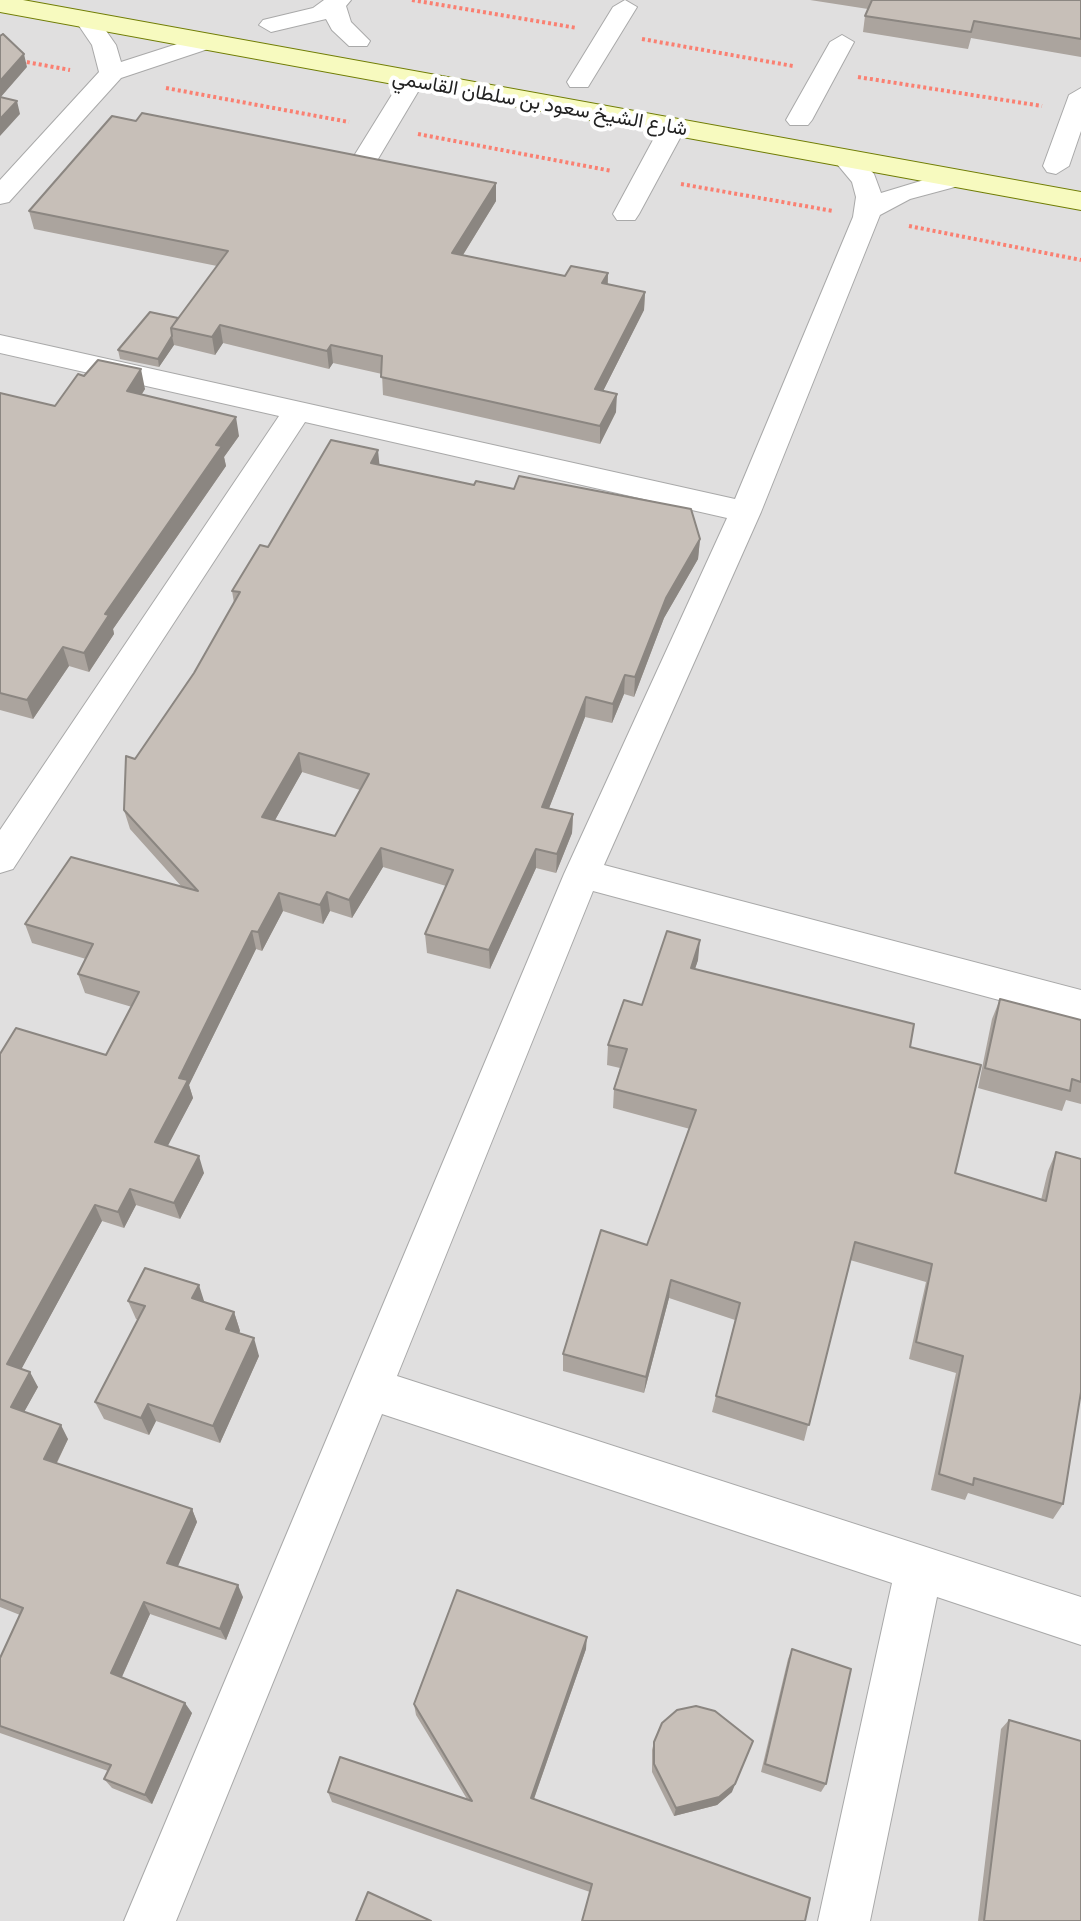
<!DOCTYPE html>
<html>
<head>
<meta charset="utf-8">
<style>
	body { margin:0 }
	canvas { display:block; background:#f2efe9 }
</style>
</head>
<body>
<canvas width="1081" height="1921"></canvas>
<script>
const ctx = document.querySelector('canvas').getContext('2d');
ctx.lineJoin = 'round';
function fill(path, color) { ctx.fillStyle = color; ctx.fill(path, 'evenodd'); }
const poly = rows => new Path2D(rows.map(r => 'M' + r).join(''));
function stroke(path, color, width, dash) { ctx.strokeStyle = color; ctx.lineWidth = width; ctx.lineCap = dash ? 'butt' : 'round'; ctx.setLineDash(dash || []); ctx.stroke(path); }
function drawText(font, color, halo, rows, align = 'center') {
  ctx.font = font + ' Ubuntu,Vazirmatn,sans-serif'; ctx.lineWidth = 8; ctx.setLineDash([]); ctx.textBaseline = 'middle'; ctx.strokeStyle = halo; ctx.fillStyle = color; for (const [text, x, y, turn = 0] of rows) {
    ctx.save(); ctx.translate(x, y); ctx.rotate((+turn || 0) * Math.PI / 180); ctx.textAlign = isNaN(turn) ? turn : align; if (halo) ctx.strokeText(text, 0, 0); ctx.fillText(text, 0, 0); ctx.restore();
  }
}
fill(poly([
	[0,0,1081,0,1081,1921,0,1921]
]), '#e0dfdf');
const minor = poly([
	[324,0,351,0,346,6,351,22,370,41,367,46,349,46,332,30,326,19,271,32,259,25,263,20,313,8,324,0],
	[625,0,637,7,591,82,588,87,570,87,567,82,613,7,625,0],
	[87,13,95,15,116,45,121,62,205,35,217,42,214,47,121,78,9,202,0,204,0,180,99,72,92,45,75,20,87,13],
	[842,35,854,42,812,120,808,125,790,125,786,120,830,42,842,35],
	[413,73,425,80,375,164,371,169,353,169,349,164,401,80,413,73],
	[1081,88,1081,131,1069,166,1056,174,1047,172,1043,166,1069,95,1081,88],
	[673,119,686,127,639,214,635,220,617,220,613,214,660,127,673,119],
	[845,150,854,153,874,174,881,193,957,170,970,178,966,184,910,199,880,215,761,512,604,865,1081,990,1081,1022,593,891,397,1376,1081,1597,1081,1645,937,1597,870,1921,818,1921,892,1583,382,1414,176,1921,124,1921,564,874,727,518,305,422,13,869,0,873,0,830,279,416,0,353,0,335,735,499,853,217,856,197,852,182,832,158,845,150]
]);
const secondary = poly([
	[0,0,23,0,1081,192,1081,210,0,12,0,0]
]);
stroke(minor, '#a9a9a9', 2);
stroke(secondary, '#707d05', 2);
stroke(poly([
	[412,0,577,28],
	[642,39,793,66],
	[21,61,70,70],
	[858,77,1042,106],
	[166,88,349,122],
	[418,134,612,171],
	[681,184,833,211],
	[909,226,1081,260]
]), '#fa8072', 4, [3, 3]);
fill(minor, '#fff');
fill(secondary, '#f7fabf');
fill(poly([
	[810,0,1081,0,1081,57,971,38,968,49,863,32,865,16,868,9],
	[496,201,463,255,565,276,608,273,608,284,645,292,644,310,603,391,616,412,600,444,383,395,382,374,333,363,329,369,223,343,215,355,174,345,159,367,120,359,118,350,178,318,217,266,34,229,29,211],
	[145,389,142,394,239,436,224,457,226,466,113,629,114,634,89,672,69,666,33,719,0,710,0,393,55,406],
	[380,465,700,539,698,559,664,618,634,697,624,694,612,723,585,717,549,808,573,814,572,833,556,873,536,868,490,969,427,953,425,934,446,886,383,867,352,918,330,911,323,924,283,911,262,951,256,949,189,1085,193,1098,167,1146,204,1173,180,1219,136,1205,124,1228,102,1221,21,1369,38,1387,24,1412,68,1439,57,1463,192,1509,197,1522,178,1566,243,1597,226,1640,150,1614,122,1677,192,1713,152,1804,112,1788,104,1779,108,1771,0,1733,0,1658,20,1615,0,1607,0,1054,106,1055,132,1007,85,993,78,974,86,959,32,943,25,924,182,887,130,829,124,810,135,759,194,673,234,603,232,591,268,547],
	[302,772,360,790,335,836,275,820],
	[698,960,695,969,910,1047,955,1173,1041,1200,1048,1171,1056,1152,1081,1159,1081,1399,1080,1398,1063,1504,1053,1519,968,1493,965,1500,931,1490,956,1373,909,1359,926,1282,850,1260,804,1441,712,1412,735,1320,669,1298,644,1393,563,1371,563,1354,647,1245,690,1129,613,1108,614,1089,620,1068,607,1065,608,1045,642,1005],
	[1000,999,1081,1020,1081,1104,1066,1100,1062,1111,978,1088,992,1019],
	[128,1301,205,1302,234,1312,240,1331,239,1333,259,1356,220,1443,156,1421,149,1435,104,1419,95,1402,138,1320,136,1319],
	[586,1649,534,1799,810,1898,590,1892,332,1802,328,1792,467,1799,416,1715,414,1704],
	[792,1649,826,1784,821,1792,761,1772,788,1659],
	[1009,1720,1081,1921,978,1921,1001,1729],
	[654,1742,732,1792,717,1805,674,1816,652,1772,652,1750]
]), '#aba49e');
fill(poly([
	[24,54,27,67,0,98,0,81],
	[17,101,20,114,0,136,0,119],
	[496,183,496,201,453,271,452,253],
	[608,273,607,291,602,283],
	[645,292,644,310,595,407,595,389],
	[220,325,223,343,215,355,212,337],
	[172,336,174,345,159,367,158,359],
	[331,345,333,363,329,369,327,351],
	[141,369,145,389,131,410,127,391],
	[617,394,616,412,600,444,600,426],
	[236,417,239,436,224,457,226,466,113,629,114,634,89,672,84,653,105,614,216,445],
	[378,450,380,470,371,463],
	[700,539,698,559,664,618,634,697,635,677,666,598],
	[63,647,69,666,33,719,27,700],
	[625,675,624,694,612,723,613,704],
	[586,697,585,717,542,826,542,807],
	[299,753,302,772,266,836,262,817],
	[573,814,572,833,556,873,557,854],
	[381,848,383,867,352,918,349,900],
	[536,849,536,868,490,969,489,950],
	[327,892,330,911,323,924,320,905],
	[279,893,283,911,262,951,258,932],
	[252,931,256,949,189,1085,193,1098,161,1159,155,1142,179,1078],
	[700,940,698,960,688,989,691,968],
	[199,1156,204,1173,180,1219,174,1203],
	[130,1189,136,1205,124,1228,118,1212],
	[95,1205,102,1221,16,1379,7,1364],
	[671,1280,669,1298,644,1393,646,1377],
	[199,1285,205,1304,192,1298],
	[234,1312,240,1331,232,1347,226,1329],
	[254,1338,259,1356,220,1443,213,1426],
	[30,1372,38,1387,19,1421,11,1407],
	[148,1404,156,1421,149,1435,141,1418],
	[61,1425,68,1439,52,1472,44,1459],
	[192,1509,197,1522,174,1575,167,1563],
	[238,1585,243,1597,226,1640,220,1629],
	[144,1602,150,1614,119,1683,111,1673],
	[587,1637,586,1649,531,1807,531,1798],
	[185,1703,192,1713,152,1804,145,1795],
	[753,1741,732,1792,717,1805,674,1816,676,1808]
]), '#8b8681');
const building = poly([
	[872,0,1081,0,1081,39,974,21,971,32,865,16,872,0],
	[3,34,24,54,0,81,0,36,3,34],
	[0,97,17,101,0,119,0,97],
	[142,113,496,183,452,253,565,276,571,266,608,273,602,283,645,292,595,389,617,394,600,426,381,377,382,356,331,345,327,351,220,325,212,337,171,328,228,251,29,211,112,116,136,121,142,113],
	[150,312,178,318,171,328,172,336,158,359,118,350,150,312],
	[98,360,141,369,127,391,236,417,216,445,222,446,105,614,109,615,84,653,63,647,27,700,0,693,0,393,55,406,78,374,84,376,98,360],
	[331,440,378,450,371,463,474,485,476,481,514,489,519,476,691,509,700,539,666,598,635,677,625,675,613,704,586,697,542,807,573,814,557,854,536,849,489,950,425,934,453,870,381,848,349,900,327,892,320,905,279,893,258,932,252,931,179,1078,188,1080,155,1142,199,1156,174,1203,130,1189,118,1212,95,1205,7,1364,30,1372,11,1407,61,1425,44,1459,192,1509,167,1563,238,1585,220,1629,144,1602,111,1673,185,1703,145,1795,104,1779,111,1765,0,1726,0,1658,23,1608,0,1599,0,1054,16,1028,106,1055,139,992,78,974,93,944,25,924,71,857,198,891,124,810,126,756,135,759,194,673,240,592,232,591,260,545,268,547,331,440],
	[299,753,369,774,335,836,262,817,299,753],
	[667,931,700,940,691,968,914,1024,910,1047,981,1065,955,1173,1046,1201,1056,1152,1081,1159,1081,1392,1063,1504,974,1478,973,1485,939,1474,963,1356,916,1342,932,1264,855,1242,809,1425,716,1396,740,1303,671,1280,646,1377,563,1354,601,1230,647,1245,696,1110,614,1089,627,1049,608,1045,624,1000,642,1005,667,931],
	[1000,999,1081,1020,1081,1082,1072,1079,1070,1091,985,1068,1000,999],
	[145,1268,199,1285,192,1298,234,1312,226,1329,254,1338,213,1426,148,1404,141,1418,95,1402,145,1306,128,1301,145,1268],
	[457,1590,587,1637,531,1798,810,1898,805,1921,582,1921,592,1884,328,1792,340,1757,472,1801,414,1704,457,1590],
	[792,1649,851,1669,826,1784,765,1764,792,1649],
	[696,1706,715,1711,753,1741,735,1784,719,1797,676,1808,654,1764,654,1742,662,1723,677,1710,696,1706],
	[1009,1720,1081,1741,1081,1921,984,1921,1009,1720],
	[368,1892,431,1921,356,1921,368,1892]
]);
fill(building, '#c7bfb8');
stroke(building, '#8b8681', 2);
drawText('20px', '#222', '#fff', [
	["شارع الشيخ سعود بن سلطان القاسمي",540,103,10]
]);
</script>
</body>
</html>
